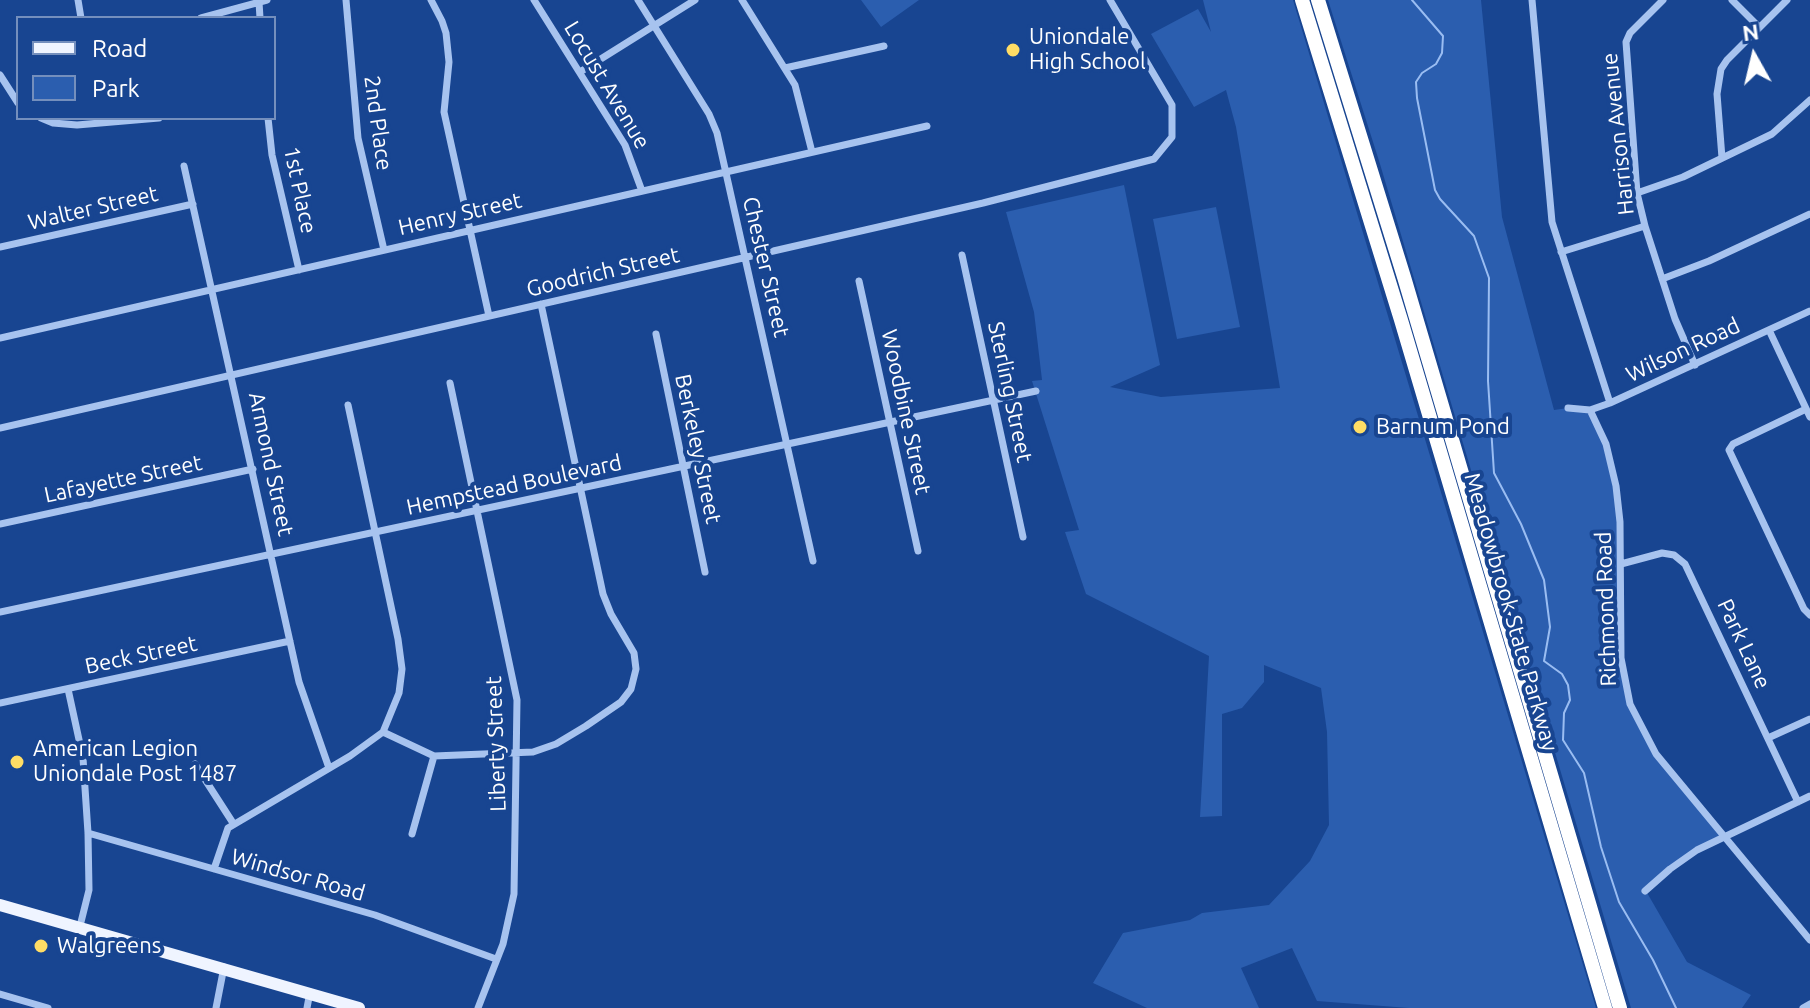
<!DOCTYPE html>
<html>
<head>
<meta charset="utf-8">
<style>
	body { margin:0 }
	#map { position:relative; width:1810px; height:1008px; overflow:hidden; background:#184591; font-family:Ubuntu,sans-serif }
	canvas { display:block }
	.legend { position:absolute; left:16px; top:16px; width:260px; height:104px; box-sizing:border-box; background:#184591; border:2px solid #748fbd; margin:0; padding:10px 14px; list-style:none; font-size:24px; color:#fff }
	.legend li { display:flex; align-items:center; gap:16px; height:40px }
	.legend b { width:40px; border:2px solid #748fbd }
	.north { position:absolute; left:1714px; top:16px; width:80px; height:80px; -webkit-text-stroke:6px #184591; paint-order:stroke; rotate:352deg; font-size:22px; font-weight:700; line-height:32px; text-align:center; color:#fff }
	.north::after { content:''; display:block; margin:auto; width:28px; height:36px; background:#fff; clip-path:polygon(50% 0,100% 100%,50% 72%,0 100%) }
</style>
</head>
<body>
<div id="map">
<canvas width="1810" height="1008"></canvas>
<ul class="legend">
<li><b style="height:10px;background:#eff4ff"></b>Road</li>
<li><b style="height:22px;background:#2b5eaf"></b>Park</li>
</ul>
<div class="north">N</div>
</div>
<script>
const ctx = document.querySelector('canvas').getContext('2d');
ctx.lineJoin = 'round';
function fill(path, color) { ctx.fillStyle = color; ctx.fill(path, 'evenodd'); }
const poly = rows => new Path2D(rows.map(r => 'M' + r).join(''));
function stroke(path, color, width, dash) { ctx.strokeStyle = color; ctx.lineWidth = width; ctx.lineCap = dash ? 'butt' : 'round'; ctx.setLineDash(dash || []); ctx.stroke(path); }
function drawText(font, color, halo, rows, align = 'center') {
  ctx.font = font + ' Ubuntu,sans-serif'; ctx.lineWidth = 8; ctx.setLineDash([]); ctx.textBaseline = 'middle'; ctx.strokeStyle = halo; ctx.fillStyle = color; for (const [text, x, y, turn = 0] of rows) {
    ctx.save(); ctx.translate(x, y); ctx.rotate((+turn || 0) * Math.PI / 180); ctx.textAlign = isNaN(turn) ? turn : align; if (halo) ctx.strokeText(text, 0, 0); ctx.fillText(text, 0, 0); ctx.restore();
  }
}
fill(poly([
	[861,0,919,0,881,27],
	[1203,0,1293,0,1596,1008,1409,1008,1317,1001,1292,948,1241,968,1259,1008,1147,1008,1093,983,1123,933,1190,920,1202,913,1269,905,1310,861,1329,825,1327,732,1321,688,1264,665,1264,682,1242,708,1222,714,1222,816,1200,817,1209,656,1086,594,1065,532,1079,530,1032,381,1042,380,1034,312,1006,212,1124,185,1160,365,1110,387,1161,397,1280,388,1236,127,1226,90,1194,107,1151,34,1198,9,1211,32],
	[1328,0,1481,0,1502,217,1554,410,1568,408,1590,410,1602,435,1616,486,1624,681,1641,731,1724,837,1697,850,1646,891,1687,962,1751,995,1742,1008,1631,1008,1380,164],
	[1216,207,1240,327,1177,339,1153,219]
]), '#2b5eaf');
stroke(poly([
	[1412,0,1443,36,1442,53,1436,64,1422,73,1416,82,1417,98,1435,190,1440,199,1474,236,1489,278,1488,381,1494,473,1521,524,1544,580,1550,627,1544,661,1562,674,1568,685,1570,700,1564,713,1563,740,1584,773,1601,847,1619,902,1653,960,1676,1008]
]), '#9abdf2', 2);
stroke(poly([
	[78,0,81,18],
	[346,0,358,138,384,250],
	[431,0,442,21,446,33,449,62,444,112,489,316],
	[534,0,625,145,642,191],
	[638,0,709,114,717,133,813,561],
	[742,0,795,85,812,152],
	[1532,0,1552,222,1610,403],
	[1663,0,1630,33,1626,42,1637,193,1645,226,1675,319,1695,365],
	[1732,0,1759,27],
	[259,2,260,18],
	[201,18,267,0],
	[785,68,884,46],
	[580,72,695,0],
	[0,75,18,103],
	[41,118,53,123,77,125,159,118],
	[268,118,272,155,299,270],
	[1722,158,1717,94,1721,69,1727,60,1787,0],
	[184,166,299,682,329,768],
	[1637,193,1683,177,1772,134,1810,100],
	[0,247,193,204],
	[1561,252,1645,226],
	[962,255,1023,537],
	[1662,279,1709,261,1810,214],
	[859,281,918,551],
	[1769,330,1810,417],
	[656,334,705,572],
	[0,338,927,126],
	[450,383,517,700,514,894,503,944,478,1008],
	[1568,408,1590,410,1610,403,1810,311],
	[1806,409,1733,444,1729,450,1804,609,1810,615],
	[1590,410,1606,444,1616,486,1620,522,1621,658,1630,704,1656,754,1810,940],
	[0,428,983,203,1154,159,1172,137,1172,105,1110,0],
	[0,524,253,469],
	[1621,564,1662,553,1674,555,1685,564,1798,802],
	[0,612,1036,391],
	[68,689,83,758,88,833,89,890,80,926],
	[0,703,290,641],
	[383,732,434,756,533,752,556,744,586,726,621,702,631,689,636,669,634,653,611,614,603,594,541,304],
	[1768,738,1810,719],
	[195,764,233,823],
	[88,833,375,915,496,959],
	[412,834,434,756],
	[214,869,228,828,350,756,383,732,399,693,402,669,398,639,348,405],
	[1645,891,1670,869,1697,850,1810,796],
	[0,994,48,1008],
	[216,1008,224,967],
	[307,1008,310,992],
	[1803,1008,1810,1004]
]), '#a7c3ef', 7);
stroke(poly([
	[0,905,359,1008]
]), '#eff4ff', 12);
stroke(poly([
	[1302,0,1401,320,1605,1008],
	[1318,0,1404,277,1620,1008]
]), '#fff', 14);
for (const [x, y, r, color] of [
	[1013,50,8,"#ffdd65"],
	[1360,427,8,"#ffdd65"],
	[17,762,8,"#ffdd65"],
	[41,946,8,"#ffdd65"]
]) { const dot = new Path2D(); dot.arc(x, y, r, 0, 2 * Math.PI); ctx.fillStyle = color; ctx.fill(dot); stroke(dot, '#184591', 3); }
drawText('22px', '#fff', '#184591', [
	["Uniondale",1029,37],
	["High School",1029,62],
	["Barnum Pond",1376,427],
	["American Legion",33,749],
	["Uniondale Post 1487",33,774],
	["Walgreens",57,946]
], 'left');
drawText('22px', '#fff', '#184591', [
	["Locust Avenue",607,85,59],
	["2nd Place",378,123,82],
	["Harrison Avenue",1618,134,-96],
	["1st Place",300,190,78],
	["Walter Street",93,208,-13],
	["Henry Street",460,214,-13],
	["Chester Street",766,267,77],
	["Goodrich Street",603,272,-13],
	["Wilson Road",1683,350,-25],
	["Sterling Street",1010,392,78],
	["Woodbine Street",906,412,78],
	["Berkeley Street",698,449,78],
	["Armond Street",271,464,78],
	["Lafayette Street",123,479,-12],
	["Hempstead Boulevard",514,485,-12],
	["Richmond Road",1606,609,-92],
	["Meadowbrook State Parkway",1511,612,74],
	["Park Lane",1744,644,65],
	["Beck Street",141,655,-12],
	["Liberty Street",496,744,-92],
	["Windsor Road",298,875,16]
]);
</script>
</body>
</html>
